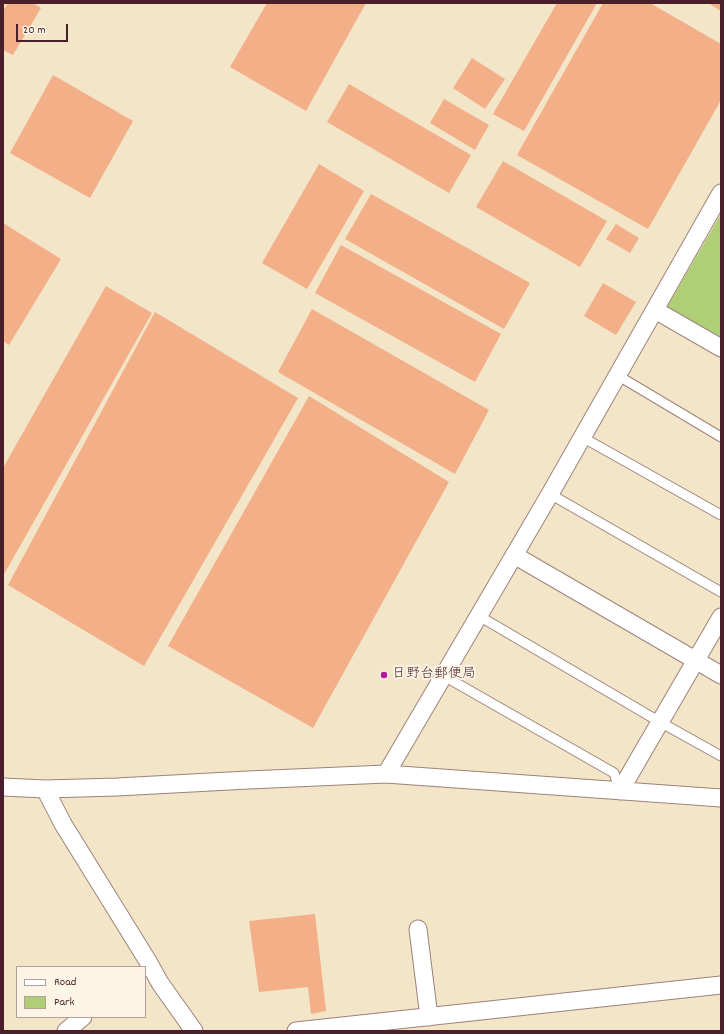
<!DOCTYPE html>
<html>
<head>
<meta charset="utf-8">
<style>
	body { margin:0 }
	#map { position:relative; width:724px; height:1034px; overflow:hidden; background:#f2e5c8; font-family:Dekko,sans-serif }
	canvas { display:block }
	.frame { position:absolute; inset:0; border:4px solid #4a1f2b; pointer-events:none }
	.legend { position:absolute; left:16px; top:966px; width:130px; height:52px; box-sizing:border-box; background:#fcf5e5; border:1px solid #b59f9b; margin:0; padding:5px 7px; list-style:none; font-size:12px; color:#4a1f2b }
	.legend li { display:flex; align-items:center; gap:8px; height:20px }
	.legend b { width:20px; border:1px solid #b59f9b }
	.scale { position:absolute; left:16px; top:24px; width:52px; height:18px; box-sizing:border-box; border:2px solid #4a1f2b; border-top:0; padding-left:5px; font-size:12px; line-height:14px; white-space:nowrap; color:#4a1f2b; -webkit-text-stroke:3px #fcf5e5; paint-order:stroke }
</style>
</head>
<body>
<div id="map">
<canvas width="724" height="1034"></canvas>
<div class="frame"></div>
<ul class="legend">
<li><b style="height:5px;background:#fff"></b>Road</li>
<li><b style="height:11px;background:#afcf76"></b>Park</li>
</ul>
<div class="scale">20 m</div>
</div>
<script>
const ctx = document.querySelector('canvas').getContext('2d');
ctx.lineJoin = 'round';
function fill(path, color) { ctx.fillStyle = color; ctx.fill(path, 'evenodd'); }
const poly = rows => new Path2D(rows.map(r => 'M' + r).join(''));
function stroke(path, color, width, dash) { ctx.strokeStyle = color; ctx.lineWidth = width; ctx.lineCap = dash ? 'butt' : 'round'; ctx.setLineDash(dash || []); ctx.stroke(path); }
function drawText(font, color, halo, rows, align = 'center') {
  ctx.font = font + ' Dekko,"Klee One",sans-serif'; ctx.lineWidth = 4; ctx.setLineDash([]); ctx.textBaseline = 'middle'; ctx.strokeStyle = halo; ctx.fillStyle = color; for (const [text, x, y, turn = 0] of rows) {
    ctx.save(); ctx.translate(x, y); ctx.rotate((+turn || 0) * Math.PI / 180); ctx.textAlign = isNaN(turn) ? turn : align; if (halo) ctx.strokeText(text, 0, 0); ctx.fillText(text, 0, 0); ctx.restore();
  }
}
fill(poly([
	[721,214,721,348,663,314]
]), '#afcf76');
fill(poly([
	[8,3,33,3,41,8,13,55,3,50,3,11],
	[267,3,366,3,306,111,230,67],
	[557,3,597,3,524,131,493,114],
	[603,3,650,3,721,44,721,100,648,229,517,155],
	[708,3,721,3,721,11],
	[472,58,505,79,485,109,453,88],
	[53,75,133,121,90,198,10,153],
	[349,84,471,155,449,193,327,122],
	[444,99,489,125,475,150,430,123],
	[503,161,607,221,580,267,476,207],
	[319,164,364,191,307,289,262,263],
	[371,194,530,283,504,329,345,239],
	[3,223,61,259,9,345,3,341],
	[616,224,639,238,630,253,606,239],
	[341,245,501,334,475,382,315,293],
	[603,283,636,302,616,335,584,316],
	[106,286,152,313,3,576,3,468],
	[312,309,489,410,455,474,278,372],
	[155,312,298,398,144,666,8,585],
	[309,396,449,482,313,728,168,646],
	[315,914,326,1011,311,1014,308,987,259,992,249,921]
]), '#f3af88');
const service = poly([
	[617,375,721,437],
	[582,437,721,515],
	[550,494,721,592],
	[479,616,660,722,721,756],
	[444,676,614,773,620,791]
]);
const minor = poly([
	[655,310,721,348],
	[514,555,721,675],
	[386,774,550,494,721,193],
	[3,787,45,789,117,787,248,780,386,774,721,798],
	[45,789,63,824,89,866,149,963,160,983,194,1031],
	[620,791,721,617],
	[418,929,429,1017],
	[66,1031,83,1017],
	[296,1031,721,985]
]);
stroke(service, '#9e827a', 11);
stroke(minor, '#9e827a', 19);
stroke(service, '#fff', 9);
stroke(minor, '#fff', 17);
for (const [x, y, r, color] of [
	[384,675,4,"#b5179e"]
]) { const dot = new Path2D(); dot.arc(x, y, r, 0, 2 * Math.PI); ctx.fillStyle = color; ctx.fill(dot); stroke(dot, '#fcf5e5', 1.5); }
drawText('14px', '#4a1f2b', '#fcf5e5', [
	["日野台郵便局",392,675]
], 'left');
</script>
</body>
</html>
